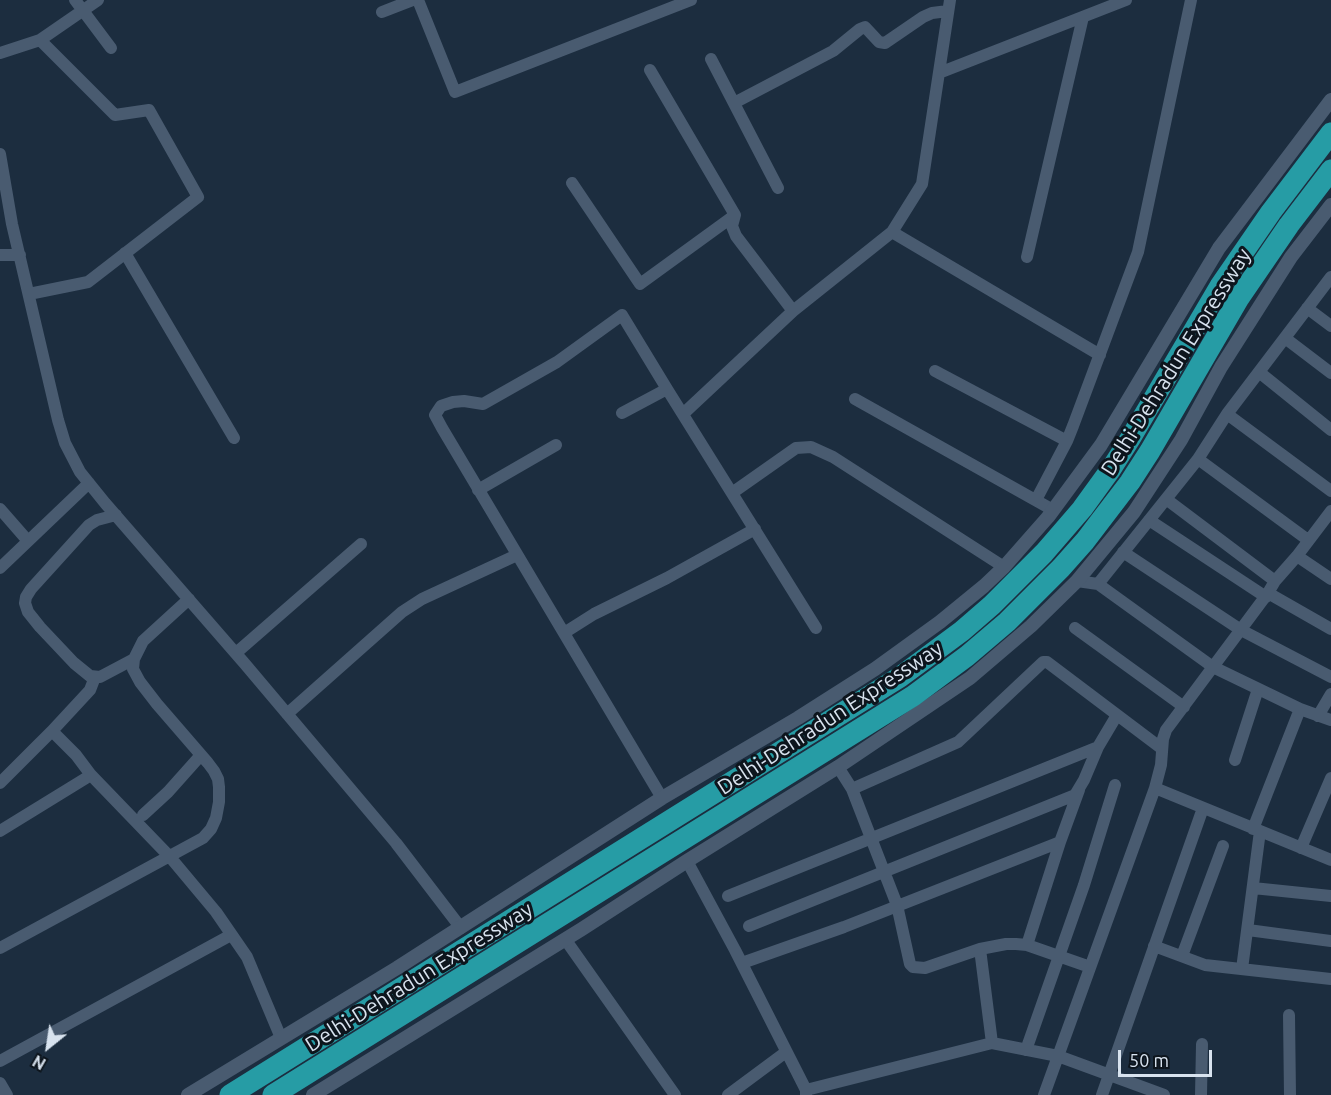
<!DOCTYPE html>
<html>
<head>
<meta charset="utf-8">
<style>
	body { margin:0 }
	#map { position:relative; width:1331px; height:1095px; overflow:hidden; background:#1c2d3f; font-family:Ubuntu,sans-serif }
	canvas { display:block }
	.north { position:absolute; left:18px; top:1017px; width:60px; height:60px; -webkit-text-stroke:4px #0d151d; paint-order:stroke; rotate:210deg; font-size:16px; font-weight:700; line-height:24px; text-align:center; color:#d8e3ef }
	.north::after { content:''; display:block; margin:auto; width:21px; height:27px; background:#d8e3ef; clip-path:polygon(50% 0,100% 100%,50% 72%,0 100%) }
	.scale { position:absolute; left:1118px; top:1050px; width:94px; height:27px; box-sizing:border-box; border:3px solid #d8e3ef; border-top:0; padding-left:8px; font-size:18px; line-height:21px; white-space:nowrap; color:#d8e3ef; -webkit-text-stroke:4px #0d151d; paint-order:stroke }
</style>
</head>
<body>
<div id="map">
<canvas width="1331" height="1095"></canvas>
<div class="north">N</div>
<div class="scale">50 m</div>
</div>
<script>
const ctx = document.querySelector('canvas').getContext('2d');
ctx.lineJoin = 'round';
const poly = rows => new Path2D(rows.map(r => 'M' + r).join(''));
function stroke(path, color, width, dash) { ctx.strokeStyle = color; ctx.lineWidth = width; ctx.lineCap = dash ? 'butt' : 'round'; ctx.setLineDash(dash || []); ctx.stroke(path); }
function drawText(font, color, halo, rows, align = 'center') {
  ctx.font = font + ' Ubuntu,sans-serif'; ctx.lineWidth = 6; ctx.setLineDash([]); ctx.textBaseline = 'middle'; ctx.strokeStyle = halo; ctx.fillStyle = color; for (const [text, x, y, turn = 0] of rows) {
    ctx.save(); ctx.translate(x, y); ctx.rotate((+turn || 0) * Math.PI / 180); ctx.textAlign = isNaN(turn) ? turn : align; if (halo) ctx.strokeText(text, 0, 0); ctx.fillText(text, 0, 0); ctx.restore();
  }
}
stroke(poly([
	[75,0,111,48],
	[418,0,455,92,691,0],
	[382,12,413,0],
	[0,53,40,40,98,0],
	[711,59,778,188],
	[650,70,735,215,732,226,736,236,793,311,892,232,922,184,950,0],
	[939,73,1126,0],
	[734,103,833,51,860,29,865,27,879,42,885,43,923,17,932,13,948,11],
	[0,154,12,224,58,420,65,443,80,472,105,503,245,664,396,843,461,928],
	[572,183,640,284,735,215],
	[892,232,1100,355],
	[125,253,234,438],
	[0,255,20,255],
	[1027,257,1083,17],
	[29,294,88,282,198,197,149,110,115,115,40,40],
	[1307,308,1331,326],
	[1285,338,1331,373],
	[935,371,1067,441],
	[1259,372,1331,430],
	[855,399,1053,510],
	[622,413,667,389],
	[683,414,793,311],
	[1227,414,1331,491],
	[1198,459,1308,540],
	[478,490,556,445],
	[732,493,796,448,811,447,833,457,1004,567],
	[1166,499,1275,581],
	[1036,500,1067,441,1073,426,1138,252,1191,0],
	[0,509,28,541],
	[116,515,97,520,89,525,31,589,26,597,25,603,28,612,40,627,74,663,90,676,100,677,134,659],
	[1149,520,1266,597],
	[1123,552,1241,630,1331,677],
	[1297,556,1331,579],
	[0,568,89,483],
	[1077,581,1098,584,1213,667,1300,709,1331,720],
	[1098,584,1198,459,1227,414,1331,277],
	[1268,593,1331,629],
	[1075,628,1184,707],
	[564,633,594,614,667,578,755,529],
	[236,653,361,544],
	[287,714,402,612,422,599,517,555],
	[1318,716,1331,694],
	[52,731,76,755,91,775,170,857,216,912,247,957,281,1038],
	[1235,760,1258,689],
	[838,767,852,789,897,905,910,964,913,967,925,968,980,949,1006,944,1016,944,1027,945,1090,967],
	[0,783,52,731,90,690,95,677],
	[1155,788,1331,860],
	[852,789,958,742,1043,662,1047,662,1161,748],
	[662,798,442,428,435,415,441,406,453,402,464,401,483,404,557,362,622,315,667,389,816,628],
	[143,815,168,792,201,755],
	[1253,829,1300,709],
	[0,831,91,775],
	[1301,848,1331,778],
	[687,861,735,950,806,1090,806,1095],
	[1253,888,1331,896],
	[728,896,1098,747],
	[749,926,1075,795,1084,780,1098,747,1117,715],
	[1248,930,1331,941],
	[565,939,675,1095],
	[1027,945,1060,842,1079,790],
	[1154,946,1205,965,1331,979],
	[0,948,203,838,211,829,216,818,219,802,219,787,218,779,214,771,208,763,157,704,140,682,133,669,134,659,143,641,189,599],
	[980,949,992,1043],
	[1182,956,1223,846],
	[742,963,844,927,1060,842],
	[1242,969,1260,831],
	[1289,1015,1290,1095],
	[1026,1050,1084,885,1115,785],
	[0,1061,231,935],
	[0,1083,7,1095],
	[806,1090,992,1043,1058,1056,1164,1095],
	[728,1095,786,1052],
	[1044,1095,1155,788,1161,765,1163,739,1166,730,1268,593,1275,581,1297,556,1331,511],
	[1102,1095,1203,808],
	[1201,1095,1202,1044]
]), '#495b70', 12);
stroke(poly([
	[188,1095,397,968,662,798,798,718,875,669,940,622,984,586,1004,567,1048,517,1101,445,1219,248,1331,100],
	[313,1095,582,929,687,861,838,767,970,678,1031,626,1077,581,1134,512,1181,440,1221,367,1291,257,1331,205]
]), '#495b70', 14);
stroke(poly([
	[230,1095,900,677,962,631,992,605,1044,553,1082,509,1111,469,1130,439,1220,286,1271,212,1331,133],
	[273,1095,913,696,967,656,1007,622,1061,568,1085,541,1130,482,1150,451,1239,298,1289,225,1331,170]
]), '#269ca5', 21);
drawText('21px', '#d8e3ef', '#0d151d', [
	["Delhi-Dehradun Expressway",1176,362,-58],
	["Delhi-Dehradun Expressway",830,718,-33],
	["Delhi-Dehradun Expressway",419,977,-32]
]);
</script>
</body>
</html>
